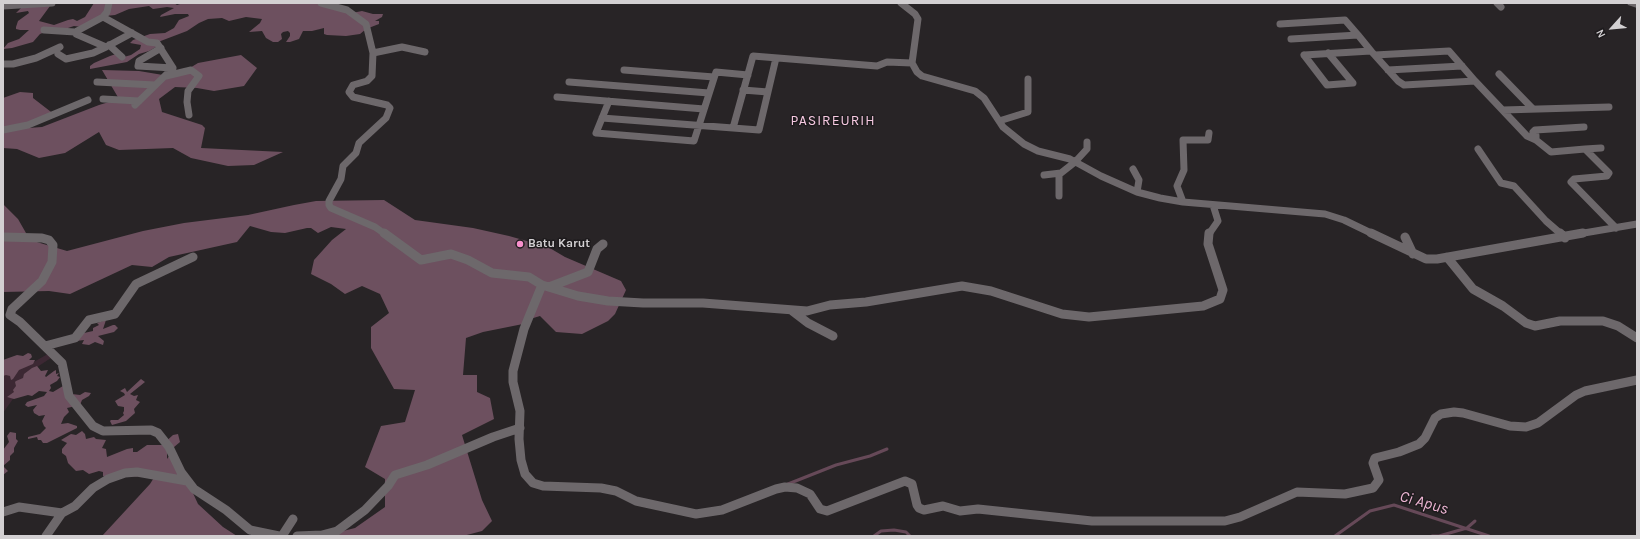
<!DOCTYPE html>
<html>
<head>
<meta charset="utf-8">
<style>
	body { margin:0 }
	#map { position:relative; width:1640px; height:539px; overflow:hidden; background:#282426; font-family:Karla,sans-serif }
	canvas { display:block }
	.frame { position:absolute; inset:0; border:4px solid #d3d0d2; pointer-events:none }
	.north { position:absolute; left:1592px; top:8px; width:40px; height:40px; -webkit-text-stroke:3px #1e1b1d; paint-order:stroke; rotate:243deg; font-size:11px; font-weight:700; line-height:16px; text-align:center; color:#d3d0d2 }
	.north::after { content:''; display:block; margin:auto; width:14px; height:18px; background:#d3d0d2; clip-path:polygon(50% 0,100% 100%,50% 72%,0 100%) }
</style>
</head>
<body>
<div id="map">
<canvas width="1640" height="539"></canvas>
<div class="frame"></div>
<div class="north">N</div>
</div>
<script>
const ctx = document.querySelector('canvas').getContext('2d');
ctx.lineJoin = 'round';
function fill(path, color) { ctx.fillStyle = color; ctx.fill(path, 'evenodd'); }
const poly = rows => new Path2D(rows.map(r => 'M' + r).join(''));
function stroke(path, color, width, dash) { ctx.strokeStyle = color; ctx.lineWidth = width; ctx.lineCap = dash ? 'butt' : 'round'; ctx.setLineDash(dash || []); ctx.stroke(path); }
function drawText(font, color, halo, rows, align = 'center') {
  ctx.font = font + ' Karla,sans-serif'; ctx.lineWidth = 3; ctx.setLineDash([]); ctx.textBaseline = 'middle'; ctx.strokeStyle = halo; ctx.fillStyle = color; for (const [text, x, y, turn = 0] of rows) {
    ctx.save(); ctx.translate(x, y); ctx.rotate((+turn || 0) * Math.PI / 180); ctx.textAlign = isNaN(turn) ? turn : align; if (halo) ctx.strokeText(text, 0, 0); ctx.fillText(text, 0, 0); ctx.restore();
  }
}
fill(poly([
	[53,351,57,354,25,375,15,396,3,413,3,373,32,363]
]), '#3c2833');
fill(poly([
	[94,3,174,3,177,5,183,3,318,3,352,13,362,11,373,14,383,14,382,17,375,21,379,21,379,24,366,29,360,34,346,36,327,35,324,34,324,28,312,31,303,31,299,39,290,42,286,42,290,36,290,33,288,31,283,32,281,34,282,39,278,42,273,42,266,38,262,31,249,32,260,23,262,19,246,17,229,21,222,18,208,19,199,23,187,31,158,42,156,47,149,51,139,54,127,62,90,69,90,66,94,63,110,56,116,54,120,58,131,55,140,49,141,45,130,43,133,40,150,34,165,33,174,28,179,20,189,16,188,14,175,14,160,17,161,15,174,8,167,7,153,9,149,6,129,9,115,15,105,16,82,27,74,26,59,31,45,32,40,34,33,42,12,48,3,49,8,43,19,39,29,30,20,30,16,29,16,27,18,21,29,13,28,11,16,13,25,4,50,6,39,21,54,25,68,20,73,19,77,21,85,17],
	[241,55,257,68,244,86,214,91,197,88,175,87,159,99,162,112,202,125,205,128,201,148,283,152,254,165,228,166,191,158,173,148,119,150,106,145,99,132,65,153,39,158,17,149,3,148,3,98,20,92,33,93,33,98,55,115,28,128,42,127,99,105,119,99,102,70,139,71,175,77,198,63],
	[384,200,415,220,473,228,509,236,548,247,565,257,621,281,626,290,615,314,608,321,582,334,556,332,540,316,530,319,523,324,483,332,466,338,463,375,477,375,477,392,490,398,494,419,462,435,482,500,492,521,482,531,463,536,323,536,355,528,385,507,385,479,365,467,381,426,405,422,415,390,394,389,371,348,371,327,389,313,380,294,362,286,345,294,331,284,311,274,314,260,332,240,346,229,331,227,318,233,311,228,307,228,285,233,271,232,250,226,237,242,169,257,152,267,132,265,70,294,49,291,3,292,3,204,18,219,30,240,67,251,143,231,184,223,248,215,294,205,316,201],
	[106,320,103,329,113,325,115,325,118,328,114,332,98,336,104,341,103,345,95,342,89,345,82,344,84,340,76,341,84,333,93,331,93,328,99,325,97,323],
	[28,353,31,354,32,357,29,360,35,360,33,364,19,370,13,379,11,380,10,376,6,375,3,376,3,360,17,355,23,356],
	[37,366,41,371,48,370,45,376,46,377,54,371,56,370,56,374,59,373,57,376,60,377,57,381,50,385,51,388,49,391,53,392,63,386,72,394,80,395,85,392,91,393,89,396,82,400,80,405,67,408,69,412,64,417,61,424,68,423,77,426,77,428,47,443,43,443,41,440,38,440,37,437,28,439,28,437,40,434,46,428,44,426,42,421,45,415,39,416,34,413,33,410,37,405,28,407,25,405,27,402,44,396,47,392,39,391,32,396,28,395,14,399,7,397,14,392,13,390,16,386,15,382,16,381,23,378,24,374,32,368],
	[141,379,145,382,130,394,134,396,138,395,136,400,140,402,134,409,135,413,126,421,112,425,110,421,111,420,118,420,124,415,123,413,124,411,124,407,118,406,115,401,125,395,124,393,120,391,125,388,127,392],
	[82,431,85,434,86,439,94,437,96,439,106,440,102,448,106,449,107,457,127,449,133,448,133,452,137,452,147,445,162,445,173,435,178,434,180,442,167,453,167,459,173,450,198,504,223,527,237,536,102,536,150,484,155,476,105,477,103,476,103,472,99,471,89,474,83,470,76,471,68,463,66,456,62,453,62,449,67,443,61,440,71,434,76,435],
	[10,432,16,433,16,439,18,441,14,448,14,452,10,456,10,460,3,466,8,471,3,475,3,450,9,442,7,436]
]), '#6d505f');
stroke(poly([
	[788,484,836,465,870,456,887,449],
	[874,536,881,531,894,530,906,532,910,536],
	[1335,536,1370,511,1394,505,1489,536],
	[1432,536,1439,536,1467,528,1475,521]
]), '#664958', 3);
stroke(poly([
	[109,3,107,12,103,17,148,42,157,43,173,68,135,105],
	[321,3,347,10,366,24,373,53,372,76,367,81,353,85,349,92,353,97,387,105,390,108,386,118,359,143,356,153,343,166,341,179,329,201,329,205,331,208,375,227,385,234],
	[901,3,915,14,918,19,912,63,917,72,922,76,975,91,984,98,1003,127,1024,144,1038,151,1070,159,1101,176,1137,192,1160,198,1183,202,1325,214,1344,220,1373,234],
	[1497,3,1501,7],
	[3,6,52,3],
	[103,17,77,31,76,34,106,47,132,33],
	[1280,24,1345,20,1358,35],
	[44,30,75,32],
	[1291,39,1358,35,1371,51],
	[109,45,122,57],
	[161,48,139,61,138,66,173,68],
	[373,53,402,47,425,52],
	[58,54,66,59,93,53,106,47],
	[1304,55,1371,51,1398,81,1404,85,1475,81,1527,136,1536,140,1551,152,1585,149,1609,173,1607,176,1574,179,1571,182,1616,228],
	[1304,55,1327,85,1353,83,1328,53],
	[1375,55,1449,51,1475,81],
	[3,64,13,64,36,58,60,47],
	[624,70,714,77],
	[1388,70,1462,66],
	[1499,74,1533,109],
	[166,76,191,70,199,76,188,91,187,102,189,115],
	[97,82,155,85],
	[569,82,709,93],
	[743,90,768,92],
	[557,97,704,109],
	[103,99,139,101],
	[609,101,596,133,694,141,716,72,748,75],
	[1503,110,1609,107],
	[602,118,733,128,753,56,877,66,887,62,912,63],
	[999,121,1028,112,1028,79],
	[733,128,759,130,776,58],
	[3,130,28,125,88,100],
	[1536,140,1536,135,1533,132,1535,130,1584,127],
	[1478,149,1501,183,1514,186,1546,221,1561,234],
	[1585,149,1601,148],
	[1133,169,1139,180,1137,192],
	[1059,174,1059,196],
	[1044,175,1061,173,1075,162,1087,149,1087,142],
	[1183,202,1177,186,1184,170,1183,140,1208,140,1209,133],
	[1209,234,1218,221,1213,205],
	[1578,234,1637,224]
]), '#6d686b', 7);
stroke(poly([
	[384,233,421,260,451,254,468,260,492,273,529,277,542,285,578,296,608,301,643,303,703,303,807,311,830,305,866,302,962,286,991,291,1062,314,1089,317,1203,306,1220,299,1223,290,1208,244,1209,233],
	[1371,233,1426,259,1437,259,1583,233],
	[1560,233,1565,238],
	[3,237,42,238,49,240,53,245,52,262,42,281,12,309,10,315,20,322,62,363,69,396,93,426,103,431,151,430,158,433,169,447,181,472,194,489,226,510,250,530,279,536],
	[1405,237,1413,254],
	[1447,257,1473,289,1503,306,1526,323,1535,326,1560,321,1603,321,1618,326,1637,338],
	[542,285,524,329,513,371,513,382,520,411,519,439,521,460,525,474,533,483,543,486,601,488,616,491,636,501,696,514,722,510,776,489,785,487,797,488,810,494,820,509,827,511,905,481,912,484,917,505,919,508,924,510,943,506,960,511,978,509,1092,521,1225,521,1240,517,1297,492,1345,494,1373,488,1379,480,1373,463,1375,458,1399,452,1419,444,1425,438,1435,418,1441,414,1454,412,1463,413,1510,426,1526,427,1538,423,1576,395,1585,391,1637,380],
	[549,287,588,272,597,249,603,244],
	[791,310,808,323,833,336],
	[45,346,75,338,89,320,115,314,136,284,193,257],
	[3,512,19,507,62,513,75,506,93,488,108,479,125,473,137,472,187,481],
	[46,536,62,513],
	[282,536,293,519],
	[297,536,322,535,337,531,365,510,388,486,395,475,427,465,493,437,520,428]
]), '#6d686b', 9);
fill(poly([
	[1627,3,1637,3,1637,8,1628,5,1627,3]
]), '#6d686b');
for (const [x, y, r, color] of [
	[520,244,4,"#f890cc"]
]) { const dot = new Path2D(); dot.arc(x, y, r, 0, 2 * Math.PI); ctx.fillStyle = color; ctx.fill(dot); stroke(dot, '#1e1b1d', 1.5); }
drawText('bold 12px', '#d3d0d2', '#1e1b1d', [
	["Batu Karut",528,244]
], 'left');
ctx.letterSpacing = '1px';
drawText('14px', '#f6c9e1', '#1e1b1d', [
	["PASIREURIH",833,121]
]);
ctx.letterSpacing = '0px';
drawText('italic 16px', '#edb5d3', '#1e1b1d', [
	["Ci Apus",1424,503,16]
]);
</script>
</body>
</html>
